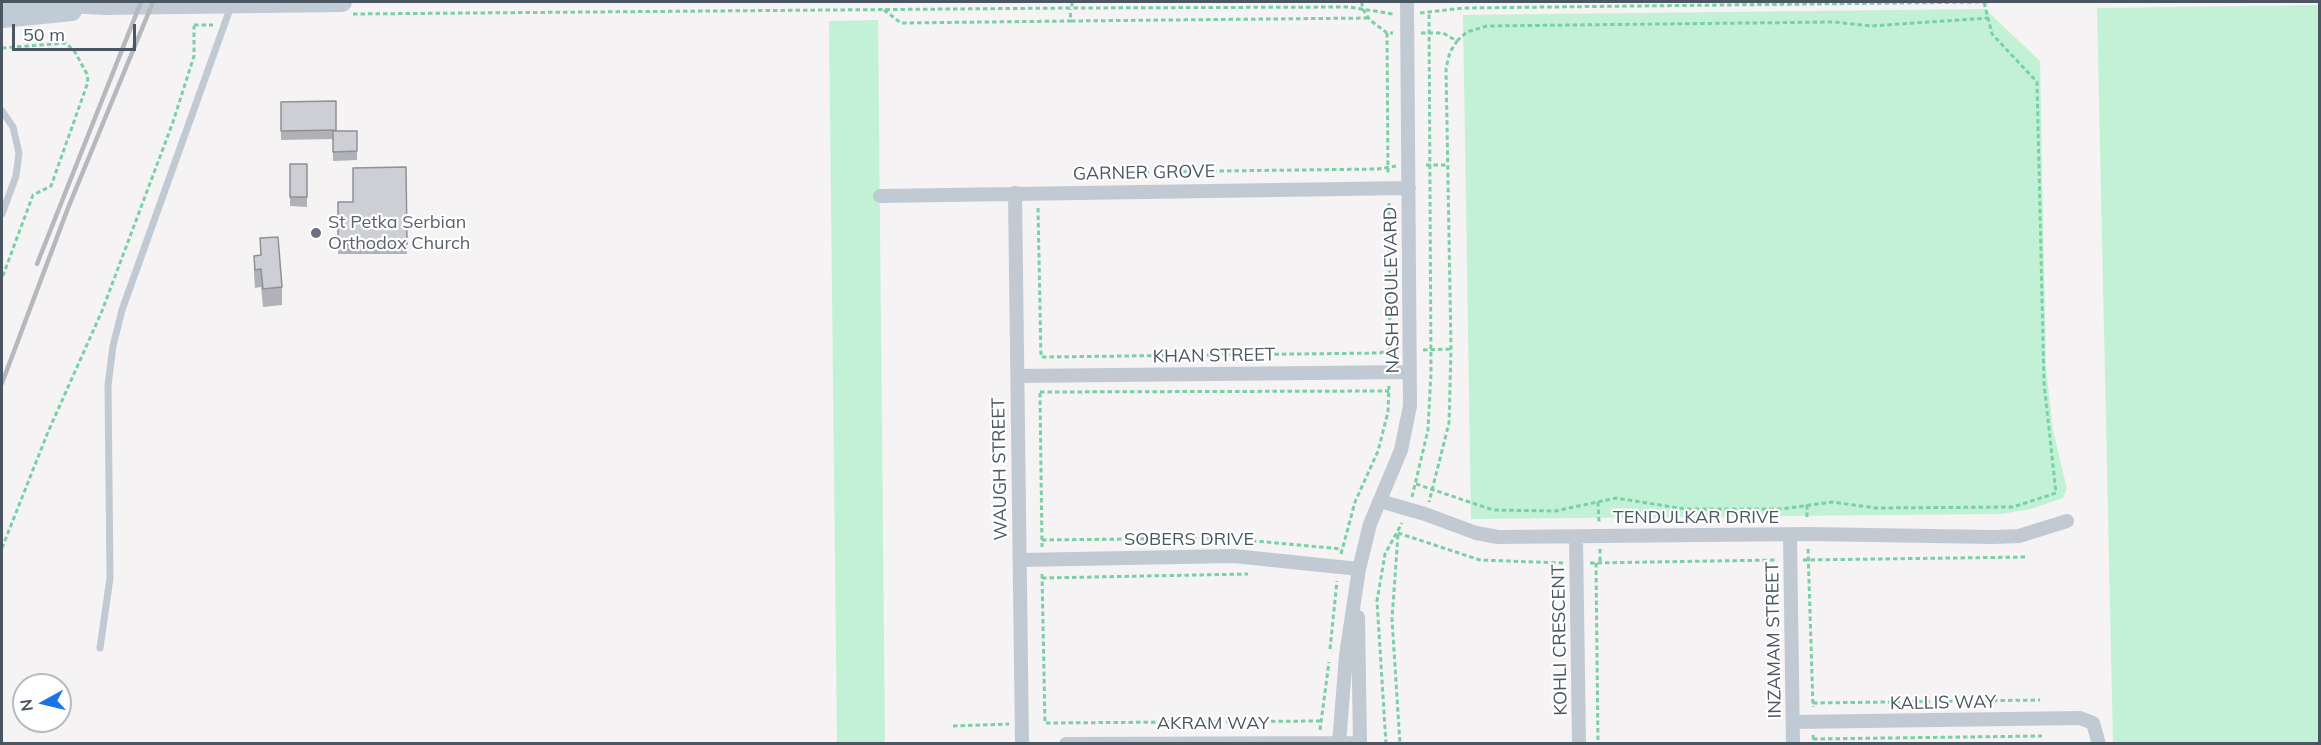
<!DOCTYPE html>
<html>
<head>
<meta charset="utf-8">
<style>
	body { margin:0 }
	#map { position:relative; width:2321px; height:745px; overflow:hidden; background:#f5f3f3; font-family:Mulish,sans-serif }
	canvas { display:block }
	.frame { position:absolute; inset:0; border:3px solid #4a5661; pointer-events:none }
	.north { position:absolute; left:12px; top:673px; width:60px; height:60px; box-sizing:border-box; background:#fff; border:2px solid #b7bbc0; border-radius:50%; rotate:262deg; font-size:16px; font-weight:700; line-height:24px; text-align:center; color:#4a5661 }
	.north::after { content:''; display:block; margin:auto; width:21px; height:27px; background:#1a73e8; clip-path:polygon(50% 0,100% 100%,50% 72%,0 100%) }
	.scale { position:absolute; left:12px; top:24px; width:124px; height:27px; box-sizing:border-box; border:3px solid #4a5661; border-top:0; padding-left:8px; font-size:18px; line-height:21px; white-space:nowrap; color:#4a5661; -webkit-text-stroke:4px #fff; paint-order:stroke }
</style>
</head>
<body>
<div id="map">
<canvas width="2321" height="745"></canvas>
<div class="frame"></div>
<div class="north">N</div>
<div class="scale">50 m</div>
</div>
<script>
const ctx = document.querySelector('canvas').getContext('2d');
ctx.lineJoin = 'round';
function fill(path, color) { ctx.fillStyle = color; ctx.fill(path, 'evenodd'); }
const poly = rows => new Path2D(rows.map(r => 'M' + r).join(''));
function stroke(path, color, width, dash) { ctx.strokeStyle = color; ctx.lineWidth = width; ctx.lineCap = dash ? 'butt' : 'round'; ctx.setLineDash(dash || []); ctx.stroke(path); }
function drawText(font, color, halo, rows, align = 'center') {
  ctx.font = font + ' Mulish,sans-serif'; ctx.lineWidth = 4.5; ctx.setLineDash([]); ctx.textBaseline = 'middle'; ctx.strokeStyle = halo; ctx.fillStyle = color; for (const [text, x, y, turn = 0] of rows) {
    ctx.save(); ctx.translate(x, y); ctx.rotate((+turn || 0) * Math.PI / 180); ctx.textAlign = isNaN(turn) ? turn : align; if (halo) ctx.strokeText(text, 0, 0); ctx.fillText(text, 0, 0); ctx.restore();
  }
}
fill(poly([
	[2319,5,2319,743,2113,743,2097,8],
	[1985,9,2040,61,2046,368,2053,430,2067,489,2063,498,2031,509,2001,514,1471,519,1463,15],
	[878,20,885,743,837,743,829,21]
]), '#c3f1d5');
stroke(poly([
	[1072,2,1072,8,1349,7,1393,14],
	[1362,2,1362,8,1370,20,1387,33,1393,33],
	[884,10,901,23,1071,21,1070,9],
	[1420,13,1463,8,1984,2],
	[353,14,1072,8],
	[1071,21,1369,18],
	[194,25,213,25],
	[1387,33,1388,175],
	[1421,33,1443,33,1457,41,1450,52,1446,68,1451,349,1449,423,1429,502],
	[1457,41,1467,32,1487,26,1834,22,1871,26,1988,18],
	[2,48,66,43,75,52,87,74,88,82,51,186,33,195,2,278],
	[1426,165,1448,165],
	[1137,172,1378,169,1396,166],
	[1389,203,1390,358],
	[1038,208,1041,357,1380,353,1389,350],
	[1423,350,1451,349],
	[1040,392,1389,391],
	[1040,393,1042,547],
	[1416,484,1493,510,1555,511,1616,498,1685,509,1781,509,1832,502,1876,508,2013,507,2056,493,2044,383,2037,82,1992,34,1984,2,1988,2],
	[1412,497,1428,430,1431,372,1429,12],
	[1598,502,1599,522],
	[1807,505,1807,519],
	[1398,533,1480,560,1563,563],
	[1398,535,1392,619,1400,744],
	[1042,540,1222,538,1342,549],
	[2,548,48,432,102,311,173,122,194,56,194,26],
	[1600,549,1600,562],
	[1808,549,1813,707],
	[1341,554,1355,502,1378,451,1388,412,1389,386],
	[1803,560,2027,557],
	[1590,563,1776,560],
	[1596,563,1598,744],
	[1042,574,1045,723,1321,721],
	[1042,578,1248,574],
	[1330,649,1337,581],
	[1813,703,2040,700],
	[953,726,1009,724],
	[1320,730,1329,662],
	[1813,735,1814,744],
	[1813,739,2042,736],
	[1386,744,1377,601,1385,554,1402,523]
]), '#7ad0a6', 3, [4.5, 3]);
stroke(poly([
	[2,111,13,127,19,153,16,176,2,214],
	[100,648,110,578,108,385,113,346,122,310,231,6]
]), '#c1cad2', 7);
stroke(poly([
	[1015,193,1022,744],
	[880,196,1409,188],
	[1017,376,1410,372],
	[1380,501,1425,514,1476,533,1498,537,1808,534,1993,537,2019,536,2067,521],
	[1790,536,1793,744],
	[1576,537,1579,744],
	[1020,560,1234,556,1359,569],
	[1358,617,1360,744],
	[1793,722,2080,718,2093,723,2099,744],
	[1066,744,1360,743],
	[1339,744,1346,655,1359,569,1370,524,1401,450,1410,406,1407,2]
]), '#c1cad2', 14);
stroke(poly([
	[53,2,104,5,342,2],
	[2,3,50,2],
	[2,18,72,11]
]), '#c1cbd6', 20);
stroke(poly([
	[37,264,141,2],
	[2,383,68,208,153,2]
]), '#b5b8bd', 4.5);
fill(poly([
	[336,101,336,131,357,131,357,160,333,161,333,139,281,140,281,102],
	[290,164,307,164,307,207,290,206],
	[406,167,407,254,338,254,338,202,353,202],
	[260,238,282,287,282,305,263,307,261,287,255,288,254,274,254,256,260,255]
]), '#b0b2b7');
const building = poly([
	[336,101,336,130,281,131,281,102,336,101],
	[333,131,357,131,357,151,333,152,333,131],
	[290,164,307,164,307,197,290,197,290,164],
	[406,167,407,244,338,245,338,202,353,202,353,168,406,167],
	[278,237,282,287,263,289,261,269,255,270,254,256,261,255,260,238,278,237]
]);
fill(building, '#cdcfd5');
stroke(building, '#909195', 1.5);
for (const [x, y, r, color] of [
	[316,233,6,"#6b7280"]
]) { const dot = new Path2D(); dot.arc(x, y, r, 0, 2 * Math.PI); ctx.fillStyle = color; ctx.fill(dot); stroke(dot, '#fff', 2); }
drawText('18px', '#4a5661', '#fff', [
	["GARNER GROVE",1144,173,-1],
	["NASH BOULEVARD",1392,290,-91],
	["KHAN STREET",1214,356,-1],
	["WAUGH STREET",1000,469,-91],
	["TENDULKAR DRIVE",1696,518],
	["SOBERS DRIVE",1189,540],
	["KOHLI CRESCENT",1560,640,-91],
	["INZAMAM STREET",1774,640,-91],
	["KALLIS WAY",1943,703,-1],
	["AKRAM WAY",1213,724]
]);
drawText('18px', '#5b616d', '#fff', [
	["St Petka Serbian",328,223],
	["Orthodox Church",328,244]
], 'left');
</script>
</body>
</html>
